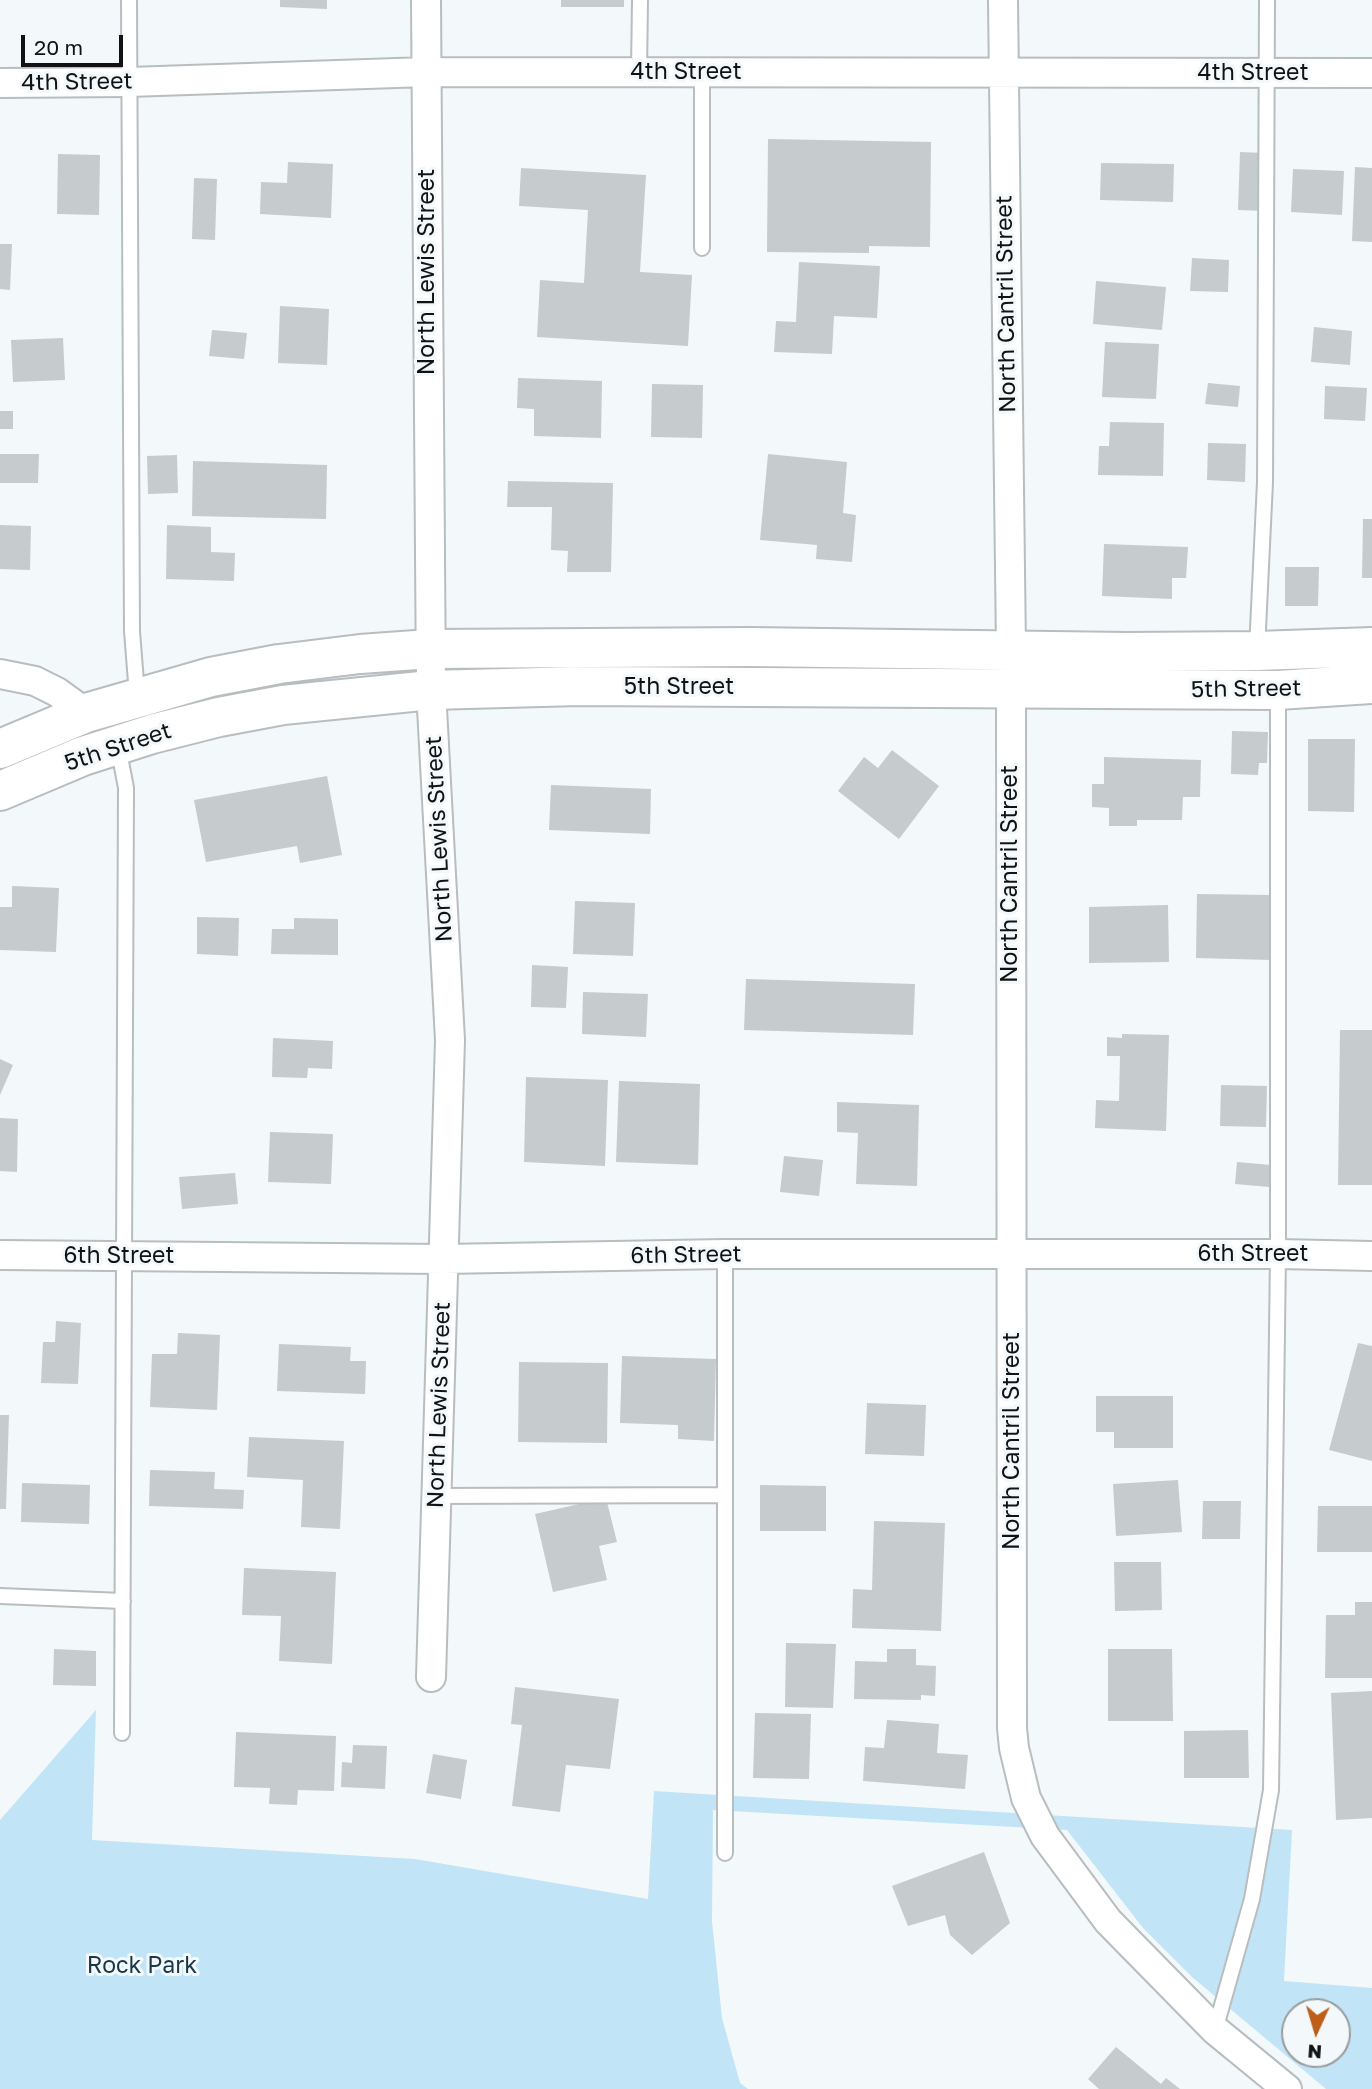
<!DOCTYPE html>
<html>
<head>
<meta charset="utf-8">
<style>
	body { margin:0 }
	#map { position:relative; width:1372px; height:2089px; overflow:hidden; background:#f3f8fb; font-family:"Golos Text",sans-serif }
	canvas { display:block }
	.north { position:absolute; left:1281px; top:1998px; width:70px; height:70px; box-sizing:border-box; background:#f3f8fb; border:2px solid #999c9e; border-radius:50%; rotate:184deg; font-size:19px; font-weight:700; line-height:28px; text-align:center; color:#111213 }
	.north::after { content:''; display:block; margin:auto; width:24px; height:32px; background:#be5e1a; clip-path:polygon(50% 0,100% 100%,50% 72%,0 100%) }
	.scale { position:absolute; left:21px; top:35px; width:102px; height:32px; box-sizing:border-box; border:4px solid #111213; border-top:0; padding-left:9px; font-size:21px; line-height:24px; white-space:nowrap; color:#111213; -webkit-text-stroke:5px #f3f8fb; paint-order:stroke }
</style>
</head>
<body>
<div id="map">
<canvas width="1372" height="2089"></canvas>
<div class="north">N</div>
<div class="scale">20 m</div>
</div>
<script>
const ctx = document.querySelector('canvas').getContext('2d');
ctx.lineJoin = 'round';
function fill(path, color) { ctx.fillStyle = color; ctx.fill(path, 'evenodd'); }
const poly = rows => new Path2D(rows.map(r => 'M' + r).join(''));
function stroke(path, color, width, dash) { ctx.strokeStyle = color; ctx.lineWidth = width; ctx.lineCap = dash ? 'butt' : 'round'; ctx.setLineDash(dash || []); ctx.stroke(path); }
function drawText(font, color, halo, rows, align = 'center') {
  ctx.font = font + ' "Golos Text",sans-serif'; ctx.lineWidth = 6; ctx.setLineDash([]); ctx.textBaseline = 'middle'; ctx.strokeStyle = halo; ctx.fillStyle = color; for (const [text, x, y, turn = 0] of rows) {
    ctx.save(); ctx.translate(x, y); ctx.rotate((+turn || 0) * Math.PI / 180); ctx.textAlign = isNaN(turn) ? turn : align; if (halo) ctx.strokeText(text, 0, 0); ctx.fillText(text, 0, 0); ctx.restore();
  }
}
fill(poly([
	[96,1710,92,1840,415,1859,648,1899,654,1791,1292,1830,1284,1981,1372,1988,1372,2089,1326,2089,1192,1977,1143,1928,1067,1830,713,1810,712,1921,722,2018,740,2083,748,2089,0,2089,0,1820],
	[1295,2012,1337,2012,1337,2054,1295,2054]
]), '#c1e5f7');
fill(poly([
	[280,0,327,0,327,9,280,7],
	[561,0,624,0,624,7,561,7],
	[768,139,931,142,930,247,869,246,869,253,767,252],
	[1240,152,1265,153,1263,211,1238,210],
	[58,154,100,155,99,215,57,214],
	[288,162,333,164,331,218,260,214,261,182,287,183],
	[1101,163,1174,164,1173,202,1100,200],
	[1355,167,1372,168,1372,242,1352,241],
	[521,168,646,175,640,272,692,275,688,346,537,337,540,280,584,283,588,210,519,206],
	[1293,169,1344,171,1342,215,1291,212],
	[194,178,217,179,215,240,192,239],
	[0,244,12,244,10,290,0,289],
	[1192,258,1229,260,1228,292,1190,291],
	[799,262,880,266,877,318,834,316,832,354,774,352,776,321,796,322],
	[1096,281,1166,287,1162,330,1093,324],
	[280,306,329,309,327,365,278,363],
	[1314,327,1352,331,1350,365,1311,362],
	[212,330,247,333,244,359,209,356],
	[63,338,65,380,13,382,11,340],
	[1105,342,1159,344,1156,399,1102,397],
	[518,378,602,381,601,438,534,436,534,409,517,408],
	[1208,383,1240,386,1238,407,1205,404],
	[652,384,703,385,702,438,651,437],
	[1325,386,1367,388,1365,421,1324,419],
	[0,411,13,411,13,429,0,429],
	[1110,422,1164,423,1163,476,1098,475,1099,446,1109,446],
	[1208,443,1246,444,1245,482,1207,480],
	[0,454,39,454,38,483,0,483],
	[768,454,847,462,843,513,856,515,852,562,816,559,817,545,760,540],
	[177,455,178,493,148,494,147,456],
	[193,461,327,465,326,519,192,516],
	[508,481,613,483,611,572,567,572,568,551,551,550,552,507,507,507],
	[1363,519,1372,519,1372,578,1362,578],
	[0,525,31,526,30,570,0,569],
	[167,525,211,527,211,552,235,553,234,581,166,579],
	[1104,544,1188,547,1186,578,1172,578,1172,599,1102,596],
	[1285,567,1319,567,1318,606,1285,606],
	[1232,731,1268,732,1267,763,1259,763,1258,775,1231,774],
	[1308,739,1355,739,1354,812,1308,811],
	[892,750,939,786,899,839,838,791,864,757,878,768],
	[1104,757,1201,760,1200,797,1183,797,1182,820,1137,820,1137,826,1109,826,1109,808,1092,807,1092,784,1104,784],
	[327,776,342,855,300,863,297,846,206,862,194,800],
	[551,785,651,789,650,834,549,830],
	[12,886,59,888,56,952,0,950,0,907,12,907],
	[1197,894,1272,895,1271,960,1196,958],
	[575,901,635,903,633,956,573,954],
	[1168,905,1169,962,1089,963,1089,907],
	[197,917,239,918,238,956,197,954],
	[294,918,338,919,338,955,271,954,272,929,294,929],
	[532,965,568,967,566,1008,531,1007],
	[746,979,915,984,913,1035,744,1030],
	[583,992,648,994,646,1037,582,1034],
	[1340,1030,1372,1030,1372,1185,1338,1185],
	[1122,1034,1169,1035,1166,1131,1095,1128,1096,1100,1119,1101,1120,1056,1107,1056,1107,1037,1122,1038],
	[273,1038,333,1041,332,1069,308,1068,307,1078,272,1077],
	[0,1059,13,1065,0,1095],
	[526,1077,608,1080,605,1166,524,1162],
	[619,1081,700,1084,698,1165,616,1162],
	[1221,1085,1267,1086,1266,1127,1220,1126],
	[837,1102,919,1105,917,1186,856,1184,858,1133,837,1132],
	[0,1118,18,1119,17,1172,0,1171],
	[270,1132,333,1134,331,1184,268,1182],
	[784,1156,823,1160,819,1196,780,1192],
	[1237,1162,1271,1165,1269,1187,1235,1184],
	[235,1173,238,1204,182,1209,179,1177],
	[56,1321,81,1323,78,1384,41,1383,43,1342,55,1342],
	[178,1333,220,1335,217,1410,150,1407,152,1354,177,1354],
	[1358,1343,1372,1346,1372,1461,1329,1450],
	[279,1344,351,1347,350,1361,366,1361,365,1394,277,1391],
	[622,1356,716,1359,714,1441,678,1439,678,1425,620,1423],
	[519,1362,608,1363,607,1443,518,1442],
	[1096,1396,1173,1396,1173,1448,1114,1448,1114,1432,1096,1432],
	[867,1403,926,1405,924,1456,865,1454],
	[0,1415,9,1415,6,1509,0,1509],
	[249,1437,344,1441,340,1529,301,1527,303,1480,247,1477],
	[150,1470,215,1472,214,1489,244,1490,243,1509,149,1506],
	[1178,1480,1182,1532,1116,1536,1113,1484],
	[22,1483,90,1485,89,1524,21,1522],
	[760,1485,826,1486,826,1531,760,1531],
	[606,1498,617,1542,599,1546,607,1580,553,1592,535,1514],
	[1203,1501,1241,1501,1240,1539,1202,1539],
	[1318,1506,1372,1506,1372,1552,1317,1552],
	[874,1521,945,1523,941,1631,852,1628,853,1589,872,1590],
	[1114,1562,1161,1562,1162,1610,1115,1611],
	[244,1568,336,1572,332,1664,279,1661,281,1616,242,1615],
	[1355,1602,1372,1602,1372,1678,1325,1678,1326,1615,1355,1615],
	[786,1643,836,1644,833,1708,785,1707],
	[54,1649,96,1651,96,1686,53,1685],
	[887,1649,916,1649,916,1665,936,1666,935,1696,921,1695,921,1700,854,1699,855,1661,887,1662],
	[1108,1649,1172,1649,1173,1721,1108,1721],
	[515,1687,619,1699,610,1769,566,1765,560,1812,512,1806,522,1725,511,1724],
	[1372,1691,1372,1818,1336,1820,1331,1693],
	[755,1713,811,1714,809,1779,753,1778],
	[887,1720,939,1724,937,1753,968,1755,965,1789,863,1781,865,1747,884,1748],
	[1248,1730,1249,1778,1184,1778,1184,1731],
	[236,1732,336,1736,334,1791,298,1790,297,1805,269,1804,270,1788,234,1787],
	[353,1745,387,1746,385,1789,341,1787,342,1762,352,1763],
	[433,1754,467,1760,461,1799,426,1793],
	[984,1852,1010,1923,972,1955,950,1935,945,1915,908,1926,892,1886],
	[1116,2047,1161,2084,1166,2078,1180,2089,1099,2089,1088,2079]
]), '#c6cbce');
const lane = poly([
	[129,0,132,631,137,695],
	[639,72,640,0],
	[702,248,702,72],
	[1257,650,1265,482,1267,0],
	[118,746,126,788,122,1733],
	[725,1254,725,1853],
	[436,1496,725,1495],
	[0,1596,123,1601],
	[1215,2030,1252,1899,1271,1790,1278,1254,1278,691]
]);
const street = poly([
	[426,0,431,690,450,1040,431,1677],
	[1003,0,1011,650],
	[0,83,129,82,426,72,1372,73],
	[0,674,35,681,57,692,86,713],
	[1011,689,1012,1728,1014,1748,1026,1798,1045,1836,1108,1921,1215,2030,1287,2089],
	[0,1255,443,1259,725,1254,1278,1254,1372,1256]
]);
const primary = poly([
	[0,749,86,713,211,677,279,664,360,654,430,649,750,647,1127,652,1257,651,1372,647],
	[0,791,83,756,152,734,219,717,283,705,431,690,579,686,1278,690,1372,684]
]);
stroke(lane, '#b8bdc0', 18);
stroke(street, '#b8bdc0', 32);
stroke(primary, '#b8bdc0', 42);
stroke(lane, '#fff', 14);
stroke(street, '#fff', 28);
stroke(primary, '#fff', 38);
drawText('23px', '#111213', '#f3f8fb', [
	["4th Street",686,72],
	["4th Street",1253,73],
	["4th Street",77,82,-1],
	["North Lewis Street",427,272,-90],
	["North Cantril Street",1006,304,-91],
	["5th Street",679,687],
	["5th Street",1246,689,-1],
	["5th Street",118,747,-18],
	["North Lewis Street",439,839,-93],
	["North Cantril Street",1010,874,-90],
	["6th Street",1253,1254],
	["6th Street",686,1255,-1],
	["6th Street",119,1256],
	["North Lewis Street",439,1405,-88],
	["North Cantril Street",1012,1441,-90]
]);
drawText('23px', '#183847', '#f3f8fb', [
	["Rock Park",142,1966]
]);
</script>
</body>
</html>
